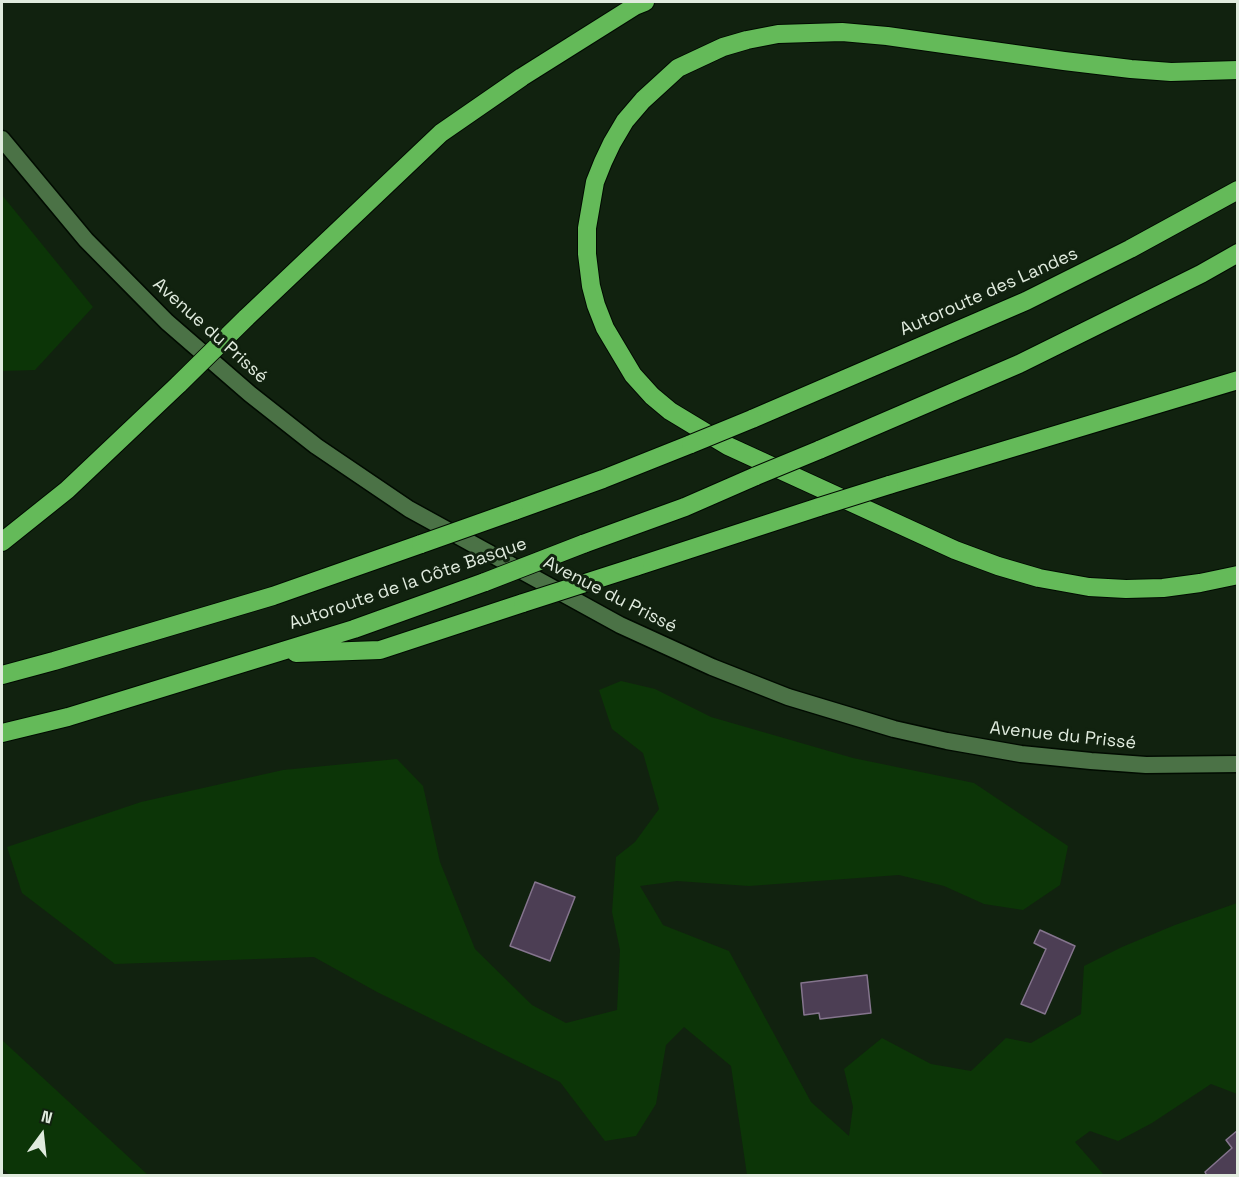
<!DOCTYPE html>
<html>
<head>
<meta charset="utf-8">
<style>
	body { margin:0 }
	#map { position:relative; width:1239px; height:1177px; overflow:hidden; background:#11220f; font-family:"Space Grotesk",sans-serif }
	canvas { display:block }
	.frame { position:absolute; inset:0; border:3px solid #e0ebde; pointer-events:none }
	.north { position:absolute; left:12px; top:1105px; width:60px; height:60px; -webkit-text-stroke:4px #11220f; paint-order:stroke; rotate:15deg; font-size:16px; font-weight:700; line-height:24px; text-align:center; color:#e0ebde }
	.north::after { content:''; display:block; margin:auto; width:21px; height:27px; background:#e0ebde; clip-path:polygon(50% 0,100% 100%,50% 72%,0 100%) }
</style>
</head>
<body>
<div id="map">
<canvas width="1239" height="1177"></canvas>
<div class="frame"></div>
<div class="north">N</div>
</div>
<script>
const ctx = document.querySelector('canvas').getContext('2d');
ctx.lineJoin = 'round';
function fill(path, color) { ctx.fillStyle = color; ctx.fill(path, 'evenodd'); }
const poly = rows => new Path2D(rows.map(r => 'M' + r).join(''));
function stroke(path, color, width, dash) { ctx.strokeStyle = color; ctx.lineWidth = width; ctx.lineCap = dash ? 'butt' : 'round'; ctx.setLineDash(dash || []); ctx.stroke(path); }
function drawText(font, color, halo, rows, align = 'center') {
  ctx.font = font + ' "Space Grotesk",sans-serif'; ctx.lineWidth = 6; ctx.setLineDash([]); ctx.textBaseline = 'middle'; ctx.strokeStyle = halo; ctx.fillStyle = color; for (const [text, x, y, turn = 0] of rows) {
    ctx.save(); ctx.translate(x, y); ctx.rotate((+turn || 0) * Math.PI / 180); ctx.textAlign = isNaN(turn) ? turn : align; if (halo) ctx.strokeText(text, 0, 0); ctx.fillText(text, 0, 0); ctx.restore();
  }
}
fill(poly([
	[2,195,93,307,35,370,2,371],
	[621,681,655,689,711,717,853,758,974,783,1068,846,1060,885,1023,910,984,904,944,886,899,875,749,886,677,881,640,886,663,925,729,951,811,1102,849,1136,853,1107,844,1069,882,1038,931,1064,971,1071,1006,1038,1031,1043,1081,1014,1084,966,1122,947,1175,925,1237,903,1237,1094,1211,1084,1152,1123,1118,1141,1090,1131,1075,1142,1104,1175,747,1175,731,1066,684,1027,666,1045,656,1104,636,1136,605,1141,560,1082,377,992,314,957,115,964,22,893,7,847,141,802,283,770,397,759,423,786,440,862,475,949,532,1005,566,1023,617,1010,620,950,612,912,616,857,635,842,659,809,643,753,612,729,599,690],
	[2,1040,148,1175,10,1175,2,1168]
]), '#0c3507');
const building = poly([
	[535,882,575,897,550,961,510,946,535,882],
	[1040,930,1075,946,1045,1014,1021,1004,1046,949,1034,943,1040,930],
	[867,975,871,1013,820,1019,819,1013,804,1015,801,983,867,975],
	[1238,1130,1238,1176,1207,1176,1205,1172,1232,1148,1226,1140,1238,1130]
]);
fill(building, '#4c3e54');
stroke(building, '#85758e', 1.5);
const secondary = poly([
	[2,139,86,240,167,322,250,394,316,446,409,509,620,625,712,667,788,697,894,729,947,741,1021,754,1091,761,1146,765,1238,764]
]);
const motorway = poly([
	[1238,70,1171,72,1131,69,1064,61,887,36,842,32,778,34,747,40,723,47,678,68,643,100,625,121,612,143,603,162,595,182,587,228,587,254,591,286,596,305,605,328,633,375,652,396,670,411,728,446,955,550,998,566,1039,578,1089,587,1126,589,1163,588,1200,583,1238,575],
	[246,318,441,133,522,77,635,6,645,2],
	[752,419,1026,301,1130,249,1238,190],
	[819,450,1019,364,1201,274,1238,253],
	[889,485,1238,380],
	[514,511,603,479,691,444],
	[2,542,67,490,179,384],
	[583,544,685,507,756,476],
	[635,567,819,507],
	[296,653,380,650,523,603],
	[2,675,54,661,273,596,421,544],
	[2,733,68,717,354,629,485,582]
]);
stroke(secondary, '#010b00', 19);
stroke(motorway, '#010b00', 20);
stroke(secondary, '#4b7246', 16);
stroke(motorway, '#64ba59', 18);
const motorwayBridge = poly([
	[179,384,246,318],
	[691,444,752,419],
	[756,476,819,450],
	[819,507,889,485],
	[421,544,514,511],
	[485,582,583,544],
	[523,603,635,567]
]);
stroke(motorwayBridge, '#010b00', 20, []);
stroke(motorwayBridge, '#64ba59', 18);
drawText('18px', '#e0ebde', '#11220f', [
	["Autoroute des Landes",989,292,-24],
	["Avenue du Prissé",210,331,42],
	["Autoroute de la Côte Basque",408,584,-19],
	["Avenue du Prissé",610,595,27],
	["Avenue du Prissé",1063,736,6]
]);
</script>
</body>
</html>
